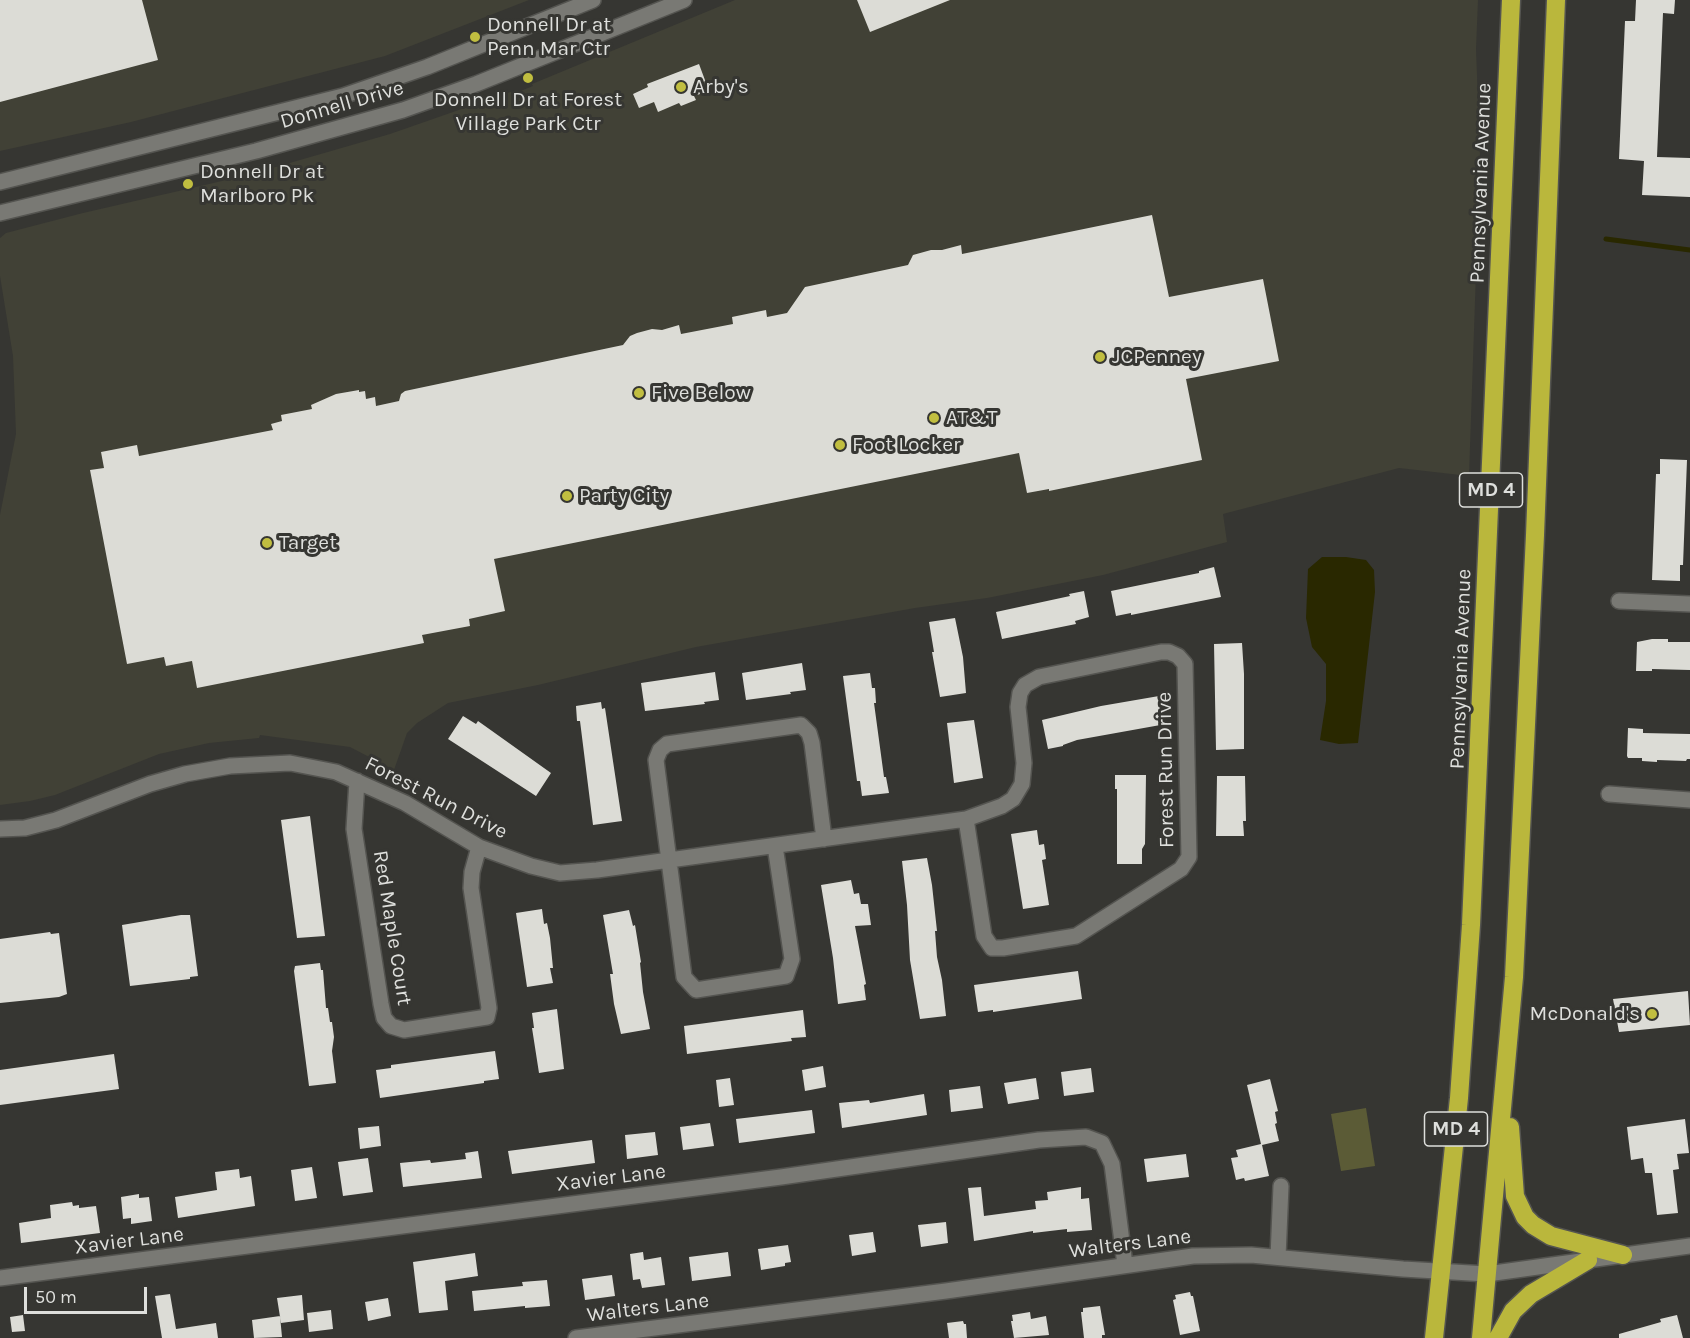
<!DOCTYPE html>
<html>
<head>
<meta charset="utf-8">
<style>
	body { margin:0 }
	#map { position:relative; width:1690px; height:1338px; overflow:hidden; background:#363632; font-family:Karla,sans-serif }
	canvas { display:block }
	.scale { position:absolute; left:24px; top:1287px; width:123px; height:27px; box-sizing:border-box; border:3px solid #dedfdc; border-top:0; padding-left:8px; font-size:18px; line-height:21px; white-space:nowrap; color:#dedfdc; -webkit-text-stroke:4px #363632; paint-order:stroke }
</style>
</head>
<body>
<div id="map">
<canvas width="1690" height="1338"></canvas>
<div class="scale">50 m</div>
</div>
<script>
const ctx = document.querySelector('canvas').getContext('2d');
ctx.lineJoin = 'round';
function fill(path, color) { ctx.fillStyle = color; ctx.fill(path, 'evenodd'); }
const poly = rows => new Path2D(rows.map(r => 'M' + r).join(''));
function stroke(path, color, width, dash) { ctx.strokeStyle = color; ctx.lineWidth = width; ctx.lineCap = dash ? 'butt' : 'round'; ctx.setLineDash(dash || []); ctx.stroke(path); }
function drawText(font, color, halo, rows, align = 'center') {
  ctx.font = font + ' Karla,sans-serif'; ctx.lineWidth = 6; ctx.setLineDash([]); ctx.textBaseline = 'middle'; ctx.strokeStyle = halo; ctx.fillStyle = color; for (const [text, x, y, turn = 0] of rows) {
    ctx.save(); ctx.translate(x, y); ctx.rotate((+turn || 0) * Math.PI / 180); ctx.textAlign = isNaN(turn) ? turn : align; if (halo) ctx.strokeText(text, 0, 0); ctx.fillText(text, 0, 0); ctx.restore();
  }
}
fill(poly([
	[0,0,529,0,385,56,131,122,0,151],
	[735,0,1478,0,1476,49,1480,155,1469,476,1399,468,1223,514,1227,542,1103,575,987,598,915,608,696,647,538,685,448,703,417,723,407,733,394,770,350,747,260,735,259,738,209,743,159,754,55,795,30,801,0,805,0,515,16,434,13,356,0,276,0,238,6,233,83,213,248,175,390,134,516,90,518,92,533,86,532,84]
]), '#414136');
fill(poly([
	[1366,1108,1375,1166,1341,1171,1331,1114]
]), '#5b5b36');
fill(poly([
	[1322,557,1346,557,1366,560,1374,570,1375,592,1358,743,1339,744,1320,740,1326,701,1326,664,1312,647,1306,618,1308,569]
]), '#292800');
stroke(poly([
	[1606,239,1690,250]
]), '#292800', 5);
fill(poly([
	[0,0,142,0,158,60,0,102],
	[857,0,950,0,870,32],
	[1636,0,1675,0,1674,14,1663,13,1657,157,1690,158,1690,197,1642,195,1644,161,1619,159,1625,21,1635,21],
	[699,64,709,91,694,96,696,100,681,106,679,103,658,112,654,102,639,108,633,94,648,87,647,84],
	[1152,215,1169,297,1263,279,1279,361,1186,379,1202,460,1049,491,1049,489,1027,493,1019,453,494,559,505,611,469,619,470,626,422,635,424,643,197,688,192,661,166,666,164,657,127,664,90,470,104,468,101,452,137,445,139,456,273,430,271,424,282,421,281,415,312,409,311,405,336,394,359,390,359,392,365,391,366,399,375,397,376,406,399,401,401,394,405,391,623,345,630,336,637,333,652,329,662,330,679,325,681,334,733,324,732,317,766,310,767,317,787,313,805,287,908,265,913,255,931,250,942,250,961,245,962,254],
	[1660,459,1687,460,1683,565,1680,565,1680,581,1652,580,1656,474,1660,474],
	[1214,567,1221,597,1131,615,1131,613,1116,616,1111,591,1199,573,1199,571],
	[1084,591,1089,617,1075,621,1076,624,1002,639,996,612,1070,596,1069,594],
	[955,618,963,657,966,693,940,697,932,652,934,652,929,622],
	[1652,639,1668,639,1668,642,1690,642,1690,670,1652,669,1652,671,1636,671,1637,642],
	[1242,643,1244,674,1244,749,1216,750,1214,644],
	[802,663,806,690,790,692,791,694,746,700,742,673],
	[715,672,719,700,704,702,705,704,645,711,641,683],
	[870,673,872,688,875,688,876,703,874,703,884,777,886,777,889,793,862,796,860,781,857,781,843,676],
	[1159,696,1166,724,1077,740,1063,745,1063,746,1048,749,1042,720,1101,706],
	[601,702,602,709,605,708,622,821,593,825,580,721,577,721,576,706],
	[463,716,476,724,478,721,551,773,536,796,448,739],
	[974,720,983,778,954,783,947,723],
	[1628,728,1643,729,1643,733,1690,734,1690,759,1687,759,1686,761,1657,760,1657,762,1642,761,1642,758,1628,758,1627,756],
	[1115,775,1146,775,1145,844,1142,849,1142,864,1117,864,1117,789,1115,789],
	[1217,776,1245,776,1246,821,1243,821,1244,836,1216,836],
	[310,816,325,936,297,938,281,820],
	[1037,830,1039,845,1044,844,1046,859,1042,860,1049,905,1023,909,1011,834],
	[927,858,932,885,937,931,935,931,937,957,942,980,946,1016,920,1019,910,960,907,905,902,861],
	[851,880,854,894,859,893,861,904,868,904,871,925,855,926,866,984,864,985,866,1000,838,1004,833,958,821,885],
	[542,909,544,924,547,923,550,938,553,968,550,968,553,983,527,987,516,913],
	[629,910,633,926,635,925,641,962,640,963,643,992,650,1029,621,1034,614,1004,610,974,613,974,603,915],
	[181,915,190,915,198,976,190,977,190,979,130,986,122,925],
	[50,932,51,934,59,933,67,994,59,997,0,1003,0,939],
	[320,963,321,970,323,970,326,1008,328,1008,330,1022,332,1022,334,1037,332,1051,336,1083,309,1086,294,971,295,966],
	[1078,971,1082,999,993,1012,993,1010,978,1012,974,985],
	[1688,991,1690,1025,1619,1032,1613,999],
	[557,1009,564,1069,539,1073,532,1028,534,1028,532,1013],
	[803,1010,806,1037,791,1038,792,1041,687,1054,684,1026],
	[495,1051,499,1079,484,1081,484,1083,380,1098,376,1070,391,1068,391,1065],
	[114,1054,119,1089,0,1105,0,1070],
	[823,1066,826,1087,805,1091,802,1070],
	[1091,1068,1094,1092,1064,1096,1061,1072],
	[730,1078,734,1105,719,1107,716,1080],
	[1036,1078,1039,1099,1008,1104,1004,1083],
	[1270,1079,1278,1111,1275,1112,1277,1123,1275,1124,1279,1141,1262,1145,1269,1176,1245,1181,1244,1178,1236,1180,1231,1158,1238,1157,1236,1150,1261,1144,1247,1085],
	[980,1086,983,1108,951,1112,949,1090],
	[924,1094,927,1115,842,1128,839,1103,869,1100,870,1103],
	[812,1110,815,1133,739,1143,736,1119],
	[1685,1119,1689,1153,1677,1154,1679,1169,1673,1170,1678,1213,1657,1215,1652,1173,1645,1173,1643,1158,1631,1160,1627,1127],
	[710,1123,714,1146,683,1150,680,1127],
	[379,1126,381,1146,360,1149,358,1128],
	[655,1132,658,1155,627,1159,625,1135],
	[592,1140,595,1163,512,1174,508,1151],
	[478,1151,482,1178,403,1187,400,1163,430,1160,431,1163,466,1159,465,1153],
	[1186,1154,1189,1177,1147,1182,1144,1159],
	[368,1158,373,1192,343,1196,338,1162],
	[312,1167,317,1198,295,1201,291,1170],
	[239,1169,240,1178,251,1176,255,1206,178,1218,175,1197,217,1190,215,1172],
	[981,1187,984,1216,1036,1209,1035,1201,1048,1200,1047,1192,1081,1187,1081,1199,1089,1198,1092,1230,1067,1232,1067,1229,1033,1233,1033,1231,974,1241,968,1188],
	[139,1194,139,1198,149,1197,152,1221,131,1224,131,1218,123,1219,121,1197],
	[72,1202,73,1206,79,1205,79,1208,96,1206,100,1233,21,1243,19,1223,51,1218,50,1205],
	[946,1222,948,1243,921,1247,918,1225],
	[873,1232,876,1252,852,1256,849,1235],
	[788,1245,791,1262,785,1263,785,1266,761,1270,758,1249],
	[643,1252,644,1260,661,1257,665,1285,642,1288,640,1279,633,1280,630,1254],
	[728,1252,731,1276,692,1281,689,1257],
	[475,1253,478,1276,445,1281,448,1310,419,1313,413,1262],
	[612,1275,615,1296,585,1300,582,1279],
	[547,1280,550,1306,525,1308,525,1306,474,1311,472,1291,523,1286,522,1282],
	[1190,1292,1191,1296,1193,1296,1200,1331,1180,1335,1173,1300,1176,1299,1175,1295],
	[170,1294,176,1329,216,1323,218,1338,162,1338,155,1296],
	[302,1295,304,1320,281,1323,277,1298],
	[388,1298,391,1316,368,1321,365,1302],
	[1100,1306,1105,1335,1102,1335,1102,1338,1084,1338,1081,1312,1083,1312,1083,1308],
	[331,1310,333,1329,309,1332,307,1313],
	[1030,1312,1031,1319,1046,1316,1049,1335,1014,1338,1011,1321,1013,1321,1012,1315],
	[23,1315,25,1331,12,1332,10,1317],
	[1677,1315,1683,1338,1619,1338,1619,1334,1661,1322,1660,1319],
	[280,1316,282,1337,254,1338,252,1320],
	[963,1321,964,1324,966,1324,967,1338,949,1338,947,1323]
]), '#dcdcd6');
const minor = poly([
	[0,182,343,96,427,67,593,0],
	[0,213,256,151,403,110,476,84,684,0],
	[1619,601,1690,604],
	[1161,652,1169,652,1178,656,1185,664,1189,857,1181,869,1076,936,1003,948,992,948,984,936,966,819,1002,806,1013,799,1022,784,1024,763,1018,707,1020,693,1025,685,1039,677,1161,652],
	[357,781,354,829,381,1004,384,1018,391,1026,404,1030,487,1017,489,1008,471,888,472,872,479,847],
	[1609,794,1690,800],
	[0,829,25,828,56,820,150,784,185,774,230,766,290,763,336,772,405,803,479,847,531,866,560,873,597,870,966,819],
	[775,846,792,959,786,976,696,990,684,977,656,760,660,750,667,744,801,725,809,733,812,743,824,839],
	[1278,1257,1281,1186],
	[0,1278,781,1177,1039,1140,1086,1137,1102,1143,1112,1164,1125,1265],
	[576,1338,946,1291,1193,1256,1251,1255,1403,1269,1487,1274,1690,1246]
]);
const highway = poly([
	[1510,1127,1515,1196,1525,1217,1533,1225,1551,1236,1623,1255],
	[1434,1338,1459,1098,1471,925,1511,0],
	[1481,1338,1514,977,1535,535,1556,0],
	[1498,1338,1513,1311,1531,1294,1588,1260]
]);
stroke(minor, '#545450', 18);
stroke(highway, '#545450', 21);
stroke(minor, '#797974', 15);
stroke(highway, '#bab73c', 18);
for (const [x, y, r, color] of [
	[475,37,6,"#c1be40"],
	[528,78,6,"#c1be40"],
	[681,87,6,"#c1be40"],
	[188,184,6,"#c1be40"],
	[1100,357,6,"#c1be40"],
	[639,393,6,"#c1be40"],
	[934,418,6,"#c1be40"],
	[840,445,6,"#c1be40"],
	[567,496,6,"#c1be40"],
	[267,543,6,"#c1be40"],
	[1652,1014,6,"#c1be40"]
]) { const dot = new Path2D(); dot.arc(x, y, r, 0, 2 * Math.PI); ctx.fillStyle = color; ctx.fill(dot); stroke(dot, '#363632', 2); }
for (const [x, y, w] of [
	[1491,490,63],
	[1456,1129,63]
]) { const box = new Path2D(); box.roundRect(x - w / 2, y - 17, w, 34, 4.5); ctx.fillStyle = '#363632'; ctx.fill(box); stroke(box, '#dedfdc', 1.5); }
drawText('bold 20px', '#dedfdc', null, [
	["MD 4",1491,490],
	["MD 4",1456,1129]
]);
drawText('21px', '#dedfdc', '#363632', [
	["Donnell Dr at",487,25],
	["Penn Mar Ctr",487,49],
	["Arby's",693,87],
	["Donnell Dr at Forest",528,100,"center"],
	["Village Park Ctr",528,124,"center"],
	["Donnell Dr at",200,172],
	["Marlboro Pk",200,196],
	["JCPenney",1112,357],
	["Five Below",651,393],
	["AT&T",946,418],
	["Foot Locker",852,445],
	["Party City",579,496],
	["Target",279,543],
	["McDonald's",1640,1014,"right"]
], 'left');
drawText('21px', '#dedfdc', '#363632', [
	["Donnell Drive",342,105,-16],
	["Pennsylvania Avenue",1481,183,-88],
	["Pennsylvania Avenue",1461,669,-88],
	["Forest Run Drive",1166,770,-91],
	["Forest Run Drive",436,798,27],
	["Red Maple Court",392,928,81],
	["Xavier Lane",611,1178,-7],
	["Xavier Lane",129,1241,-7],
	["Walters Lane",1130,1244,-7],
	["Walters Lane",648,1308,-7]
]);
</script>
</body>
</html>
